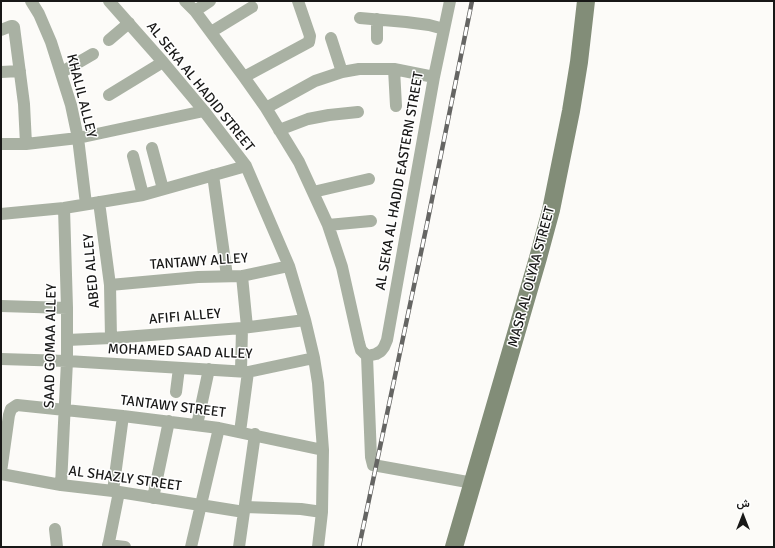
<!DOCTYPE html>
<html>
<head>
<meta charset="utf-8">
<style>
	body { margin:0 }
	#map { position:relative; width:775px; height:548px; overflow:hidden; background:#fcfbf8; font-family:Signika,Vazirmatn,sans-serif }
	canvas { display:block }
	.frame { position:absolute; inset:0; border:2px solid #181817; pointer-events:none }
	.north { position:absolute; left:723px; top:496px; width:40px; height:40px; -webkit-text-stroke:3px #fff; paint-order:stroke; rotate:0deg; font-size:11px; font-weight:700; line-height:16px; text-align:center; color:#181817 }
	.north::after { content:''; display:block; margin:auto; width:14px; height:18px; background:#181817; clip-path:polygon(50% 0,100% 100%,50% 72%,0 100%) }
</style>
</head>
<body>
<div id="map">
<canvas width="775" height="548"></canvas>
<div class="frame"></div>
<div class="north">ش</div>
</div>
<script>
const ctx = document.querySelector('canvas').getContext('2d');
ctx.lineJoin = 'round';
const poly = rows => new Path2D(rows.map(r => 'M' + r).join(''));
function stroke(path, color, width, dash) { ctx.strokeStyle = color; ctx.lineWidth = width; ctx.lineCap = dash ? 'butt' : 'round'; ctx.setLineDash(dash || []); ctx.stroke(path); }
function drawText(font, color, halo, rows, align = 'center') {
  ctx.font = font + ' Signika,sans-serif'; ctx.lineWidth = 3; ctx.setLineDash([]); ctx.textBaseline = 'middle'; ctx.strokeStyle = halo; ctx.fillStyle = color; for (const [text, x, y, turn = 0] of rows) {
    ctx.save(); ctx.translate(x, y); ctx.rotate((+turn || 0) * Math.PI / 180); ctx.textAlign = isNaN(turn) ? turn : align; if (halo) ctx.strokeText(text, 0, 0); ctx.fillText(text, 0, 0); ctx.restore();
  }
}
stroke(poly([
	[31,1,39,14,51,42,71,105,78,138,86,204],
	[109,1,163,62,204,111,246,166,289,266,305,320,314,358,318,383,323,450,322,512,318,547],
	[185,1,195,11,244,77,266,108,299,162,328,225,342,267,359,343,361,350,367,356],
	[195,11,210,1],
	[360,18,406,22,429,25,444,29],
	[1,30,11,26,13,26,14,27,24,104,26,144],
	[211,32,252,7],
	[331,38,342,72],
	[377,39,377,19],
	[109,40,129,23],
	[394,69,396,106],
	[1,72,20,71],
	[62,72,93,54],
	[244,77,309,42,310,36,298,1],
	[109,95,163,62],
	[266,108,315,81,342,72,359,69,394,69,434,77],
	[279,130,308,119,329,115,358,112],
	[1,144,26,144,78,138,204,111],
	[152,148,163,189],
	[133,156,143,195],
	[213,175,227,276],
	[313,192,369,179],
	[99,202,110,285,111,338],
	[1,214,64,208,143,195,246,166],
	[328,225,371,221],
	[242,276,247,327],
	[110,285,198,277,242,276,289,266],
	[1,306,67,308],
	[67,340,111,338,242,328,305,320],
	[367,356,376,354,381,351,384,347,387,340,434,77,450,1],
	[367,356,371,457,373,465,473,483],
	[1,359,67,361,248,372,314,358],
	[241,371,242,328],
	[176,392,179,368],
	[197,425,209,369],
	[240,432,248,372],
	[1,472,9,415,11,409,17,405,123,416,219,428,323,450],
	[1,474,61,485,113,491,244,512],
	[61,485,67,361,67,308,64,208],
	[113,491,123,416],
	[153,498,169,421],
	[245,507,301,509,322,512],
	[55,529,57,547],
	[108,545,125,547],
	[108,547,119,492],
	[191,547,219,428],
	[239,547,255,434]
]), '#a9b1a3', 12);
stroke(poly([
	[454,547,538,258,551,210,571,111,579,62,586,1]
]), '#828d78', 18);
const rail = poly([
	[359,547,427,224,472,1]
]);
stroke(rail, '#656563', 4.5);
stroke(rail, '#fff', 3, [9]);
drawText('14px', '#181817', '#fff', [
	["AL SEKA AL HADID STREET",200,87,51],
	["KHALIL ALLEY",81,96,76],
	["AL SEKA AL HADID EASTERN STREET",400,181,-80],
	["TANTAWY ALLEY",199,262,-4],
	["ABED ALLEY",92,271,-95],
	["MASR AL OLYAA STREET",532,277,-75],
	["AFIFI ALLEY",185,317,-5],
	["SAAD GOMAA ALLEY",51,346,-89],
	["MOHAMED SAAD ALLEY",180,352,2],
	["TANTAWY STREET",173,407,7],
	["AL SHAZLY STREET",125,479,8]
]);
</script>
</body>
</html>
